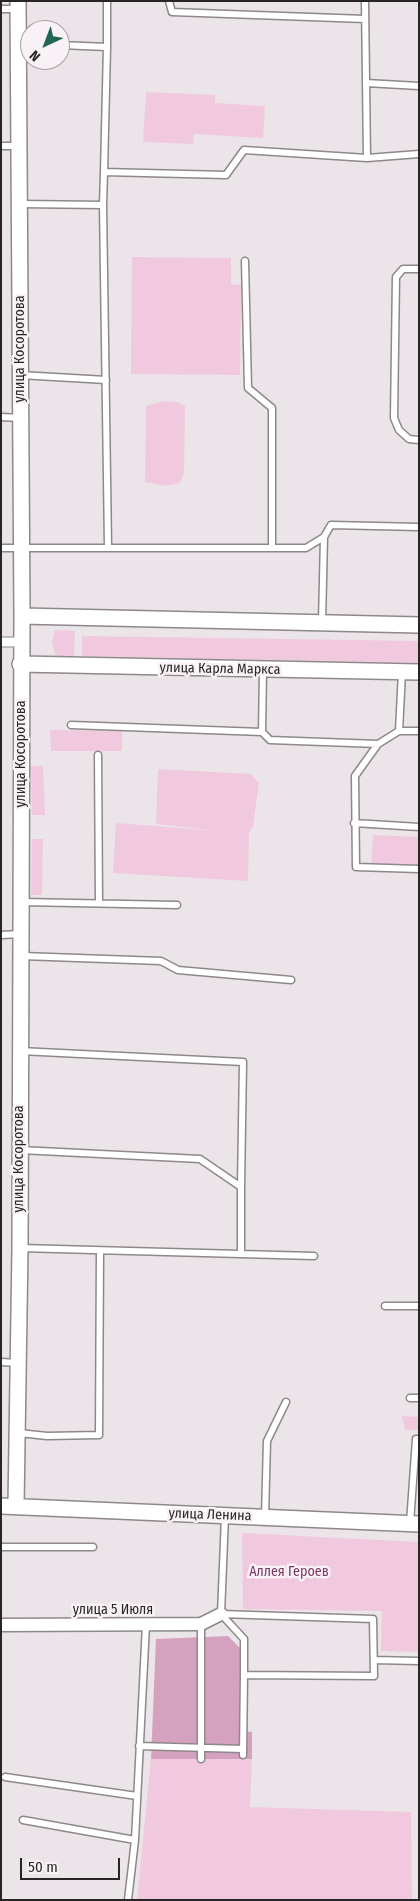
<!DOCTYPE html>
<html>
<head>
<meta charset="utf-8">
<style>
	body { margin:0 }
	#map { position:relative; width:420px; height:1901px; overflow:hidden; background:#ebe4e8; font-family:"Fira Sans Condensed",sans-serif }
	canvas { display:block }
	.frame { position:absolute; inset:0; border:2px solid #272526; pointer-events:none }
	.north { position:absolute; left:20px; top:20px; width:50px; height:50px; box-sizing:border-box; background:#f8f1f5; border:1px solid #a49fa2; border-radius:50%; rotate:223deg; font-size:14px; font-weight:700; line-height:20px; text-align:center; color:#272526 }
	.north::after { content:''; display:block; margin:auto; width:18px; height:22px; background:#216556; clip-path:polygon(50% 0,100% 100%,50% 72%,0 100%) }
	.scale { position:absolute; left:20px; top:1858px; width:100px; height:22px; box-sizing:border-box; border:2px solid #272526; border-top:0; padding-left:6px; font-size:15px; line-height:18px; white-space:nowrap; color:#272526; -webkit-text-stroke:4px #f8f1f5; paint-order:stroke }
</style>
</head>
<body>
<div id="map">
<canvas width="420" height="1901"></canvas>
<div class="frame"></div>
<div class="north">N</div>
<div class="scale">50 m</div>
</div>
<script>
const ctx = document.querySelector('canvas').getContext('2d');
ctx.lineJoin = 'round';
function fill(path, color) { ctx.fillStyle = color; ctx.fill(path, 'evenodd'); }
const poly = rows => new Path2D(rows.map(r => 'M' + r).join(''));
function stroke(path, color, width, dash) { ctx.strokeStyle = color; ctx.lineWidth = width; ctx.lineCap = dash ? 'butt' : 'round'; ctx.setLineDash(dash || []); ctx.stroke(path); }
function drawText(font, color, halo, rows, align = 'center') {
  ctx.font = font + ' "Fira Sans Condensed",sans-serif'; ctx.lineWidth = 5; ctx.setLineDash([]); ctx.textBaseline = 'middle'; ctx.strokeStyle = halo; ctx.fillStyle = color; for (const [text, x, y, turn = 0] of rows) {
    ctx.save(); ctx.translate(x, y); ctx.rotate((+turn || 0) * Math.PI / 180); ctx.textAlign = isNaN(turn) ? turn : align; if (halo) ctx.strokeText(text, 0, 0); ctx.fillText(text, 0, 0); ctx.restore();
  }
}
fill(poly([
	[146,92,215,95,215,103,265,106,263,138,194,134,193,144,143,142],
	[132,257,231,258,231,284,241,285,240,375,131,374],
	[164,401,177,402,185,406,184,472,180,483,165,486,145,482,146,406],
	[55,630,75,631,74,659,56,657,52,642],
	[82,636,419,641,419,663,82,656],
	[50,730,122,731,122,751,51,751],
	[31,766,43,766,45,815,32,815],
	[158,769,251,774,259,783,253,826,249,833,248,881,113,873,116,823,218,831,156,824],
	[373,835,419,837,419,865,371,864],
	[32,839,43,839,42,895,31,895],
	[402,1416,419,1417,419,1430,405,1430],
	[242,1533,419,1542,419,1652,381,1651,382,1611,243,1609],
	[151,1759,252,1759,250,1807,411,1812,412,1900,137,1900]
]), '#f1c9df');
fill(poly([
	[228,1636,241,1649,240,1731,252,1732,252,1759,151,1759,156,1639]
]), '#d4a1bf');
const service = poly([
	[169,1,172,12,365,19],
	[365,1,367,158],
	[1,9,18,9],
	[60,45,107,47,104,172],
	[107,47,107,1],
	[366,83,419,86],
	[1,146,18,146],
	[20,204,103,205,104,172,226,175,244,150,367,158,419,154],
	[103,205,108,546],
	[245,261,248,388,272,408,272,548],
	[419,269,403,269,396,277,394,418,399,430,409,439,419,440],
	[20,375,106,380],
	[1,417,20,418],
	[324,537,331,525,419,527],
	[1,548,306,548,324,537,322,622],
	[402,672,399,731,378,744,355,776,356,867,419,869],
	[71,725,262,732,270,740,378,744],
	[399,731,419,731],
	[262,732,263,670],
	[98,755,99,903],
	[354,823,419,827],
	[22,902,177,905],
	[1,935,21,934],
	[22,956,161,961,178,970,291,980],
	[20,1051,243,1062,241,1187],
	[20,1150,200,1159,241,1187,241,1253],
	[20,1248,314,1256],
	[385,1306,419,1306],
	[1,1362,18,1363],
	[410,1398,419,1398],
	[19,1433,47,1436,99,1435,100,1251],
	[265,1517,267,1441,286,1402],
	[410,1523,416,1439,419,1439],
	[1,1547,93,1547],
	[221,1614,373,1619,374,1676,244,1675,244,1639,221,1614,225,1516],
	[374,1660,419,1661],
	[139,1746,243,1749],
	[243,1755,244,1675],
	[201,1759,201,1624],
	[5,1777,137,1796],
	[23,1820,135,1840],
	[128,1900,135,1840,146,1625]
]);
const pedestrian = poly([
	[1,642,21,642]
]);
const minor = poly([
	[1,1625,201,1624,221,1614]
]);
const tertiary = poly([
	[22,616,419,625],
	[20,664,419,672],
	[1,1506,419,1524],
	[16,1506,20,1248,22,616,18,1]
]);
stroke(service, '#8e888b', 9);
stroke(pedestrian, '#8e888b', 11);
stroke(minor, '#8e888b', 15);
stroke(tertiary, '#8e888b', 18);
stroke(service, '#fff', 6);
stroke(pedestrian, '#fff', 9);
stroke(minor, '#fff', 12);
stroke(tertiary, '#fff', 15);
drawText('14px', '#272526', '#f8f1f5', [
	["улица Косоротова",20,349,-90],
	["улица Карла Маркса",220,669,1],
	["улица Косоротова",21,754,-90],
	["улица Косоротова",19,1159,-90],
	["улица Ленина",210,1515,2],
	["улица 5 Июля",113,1610]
]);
drawText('14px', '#783962', '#f8f1f5', [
	["Аллея Героев",289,1572]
]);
</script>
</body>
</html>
